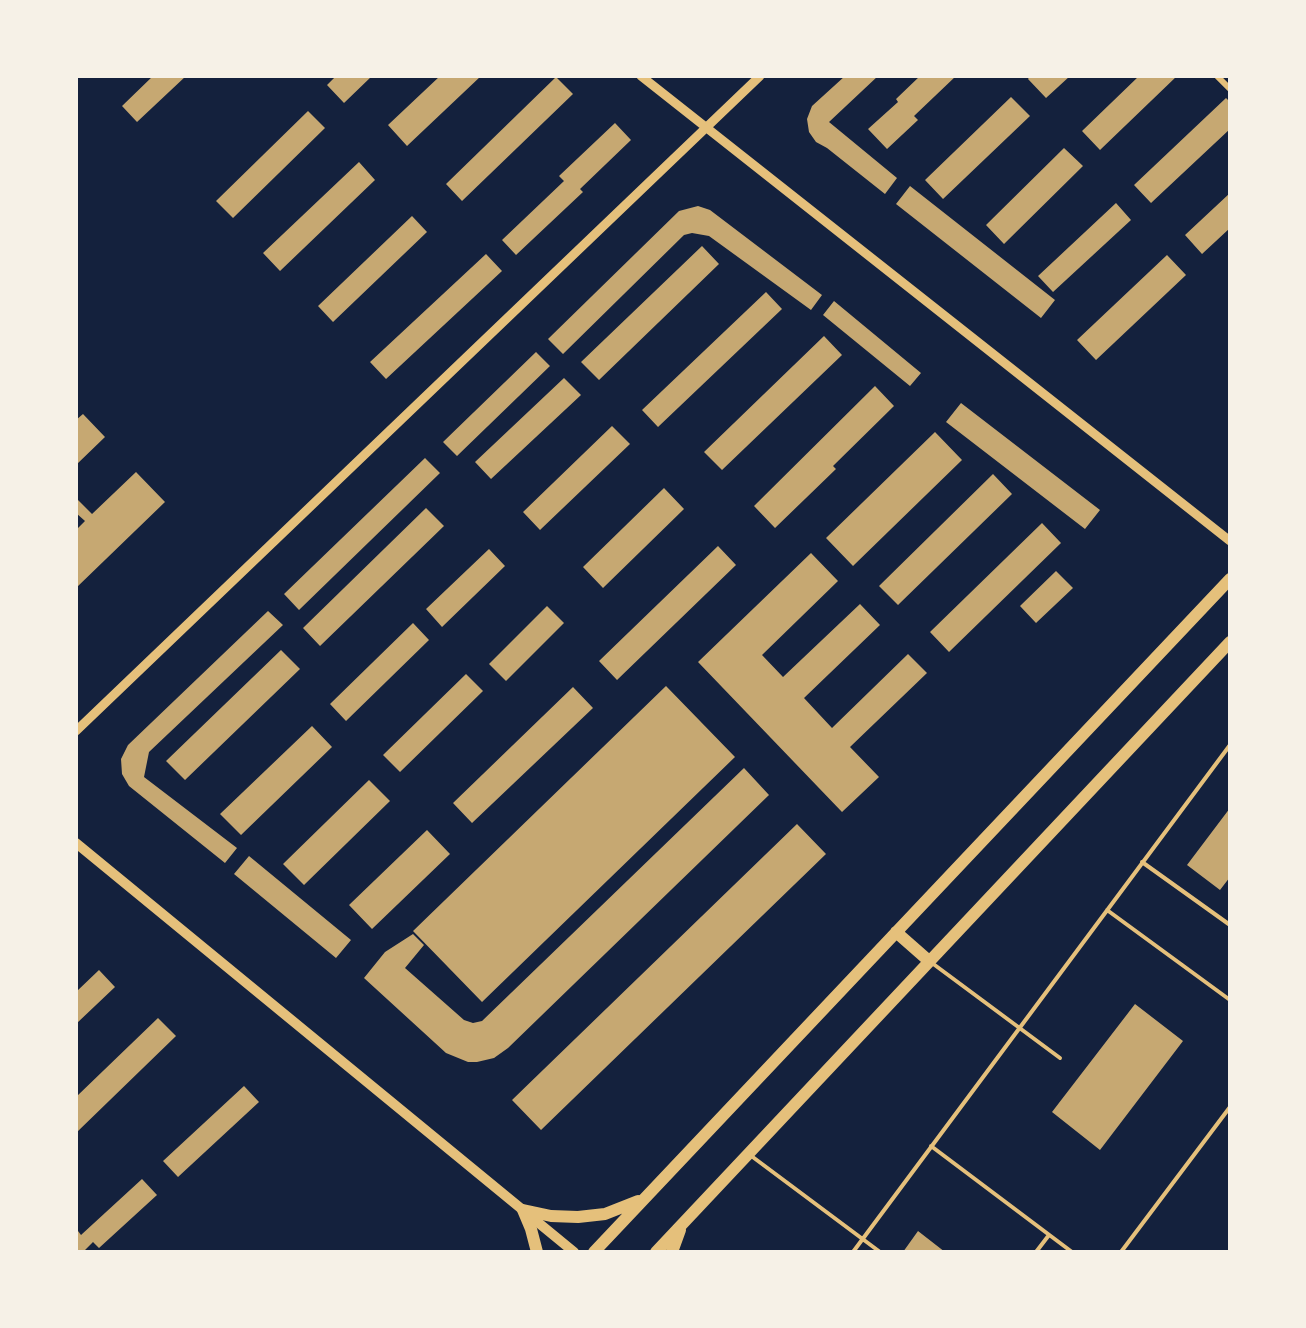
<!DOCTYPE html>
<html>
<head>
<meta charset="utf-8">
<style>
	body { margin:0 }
	#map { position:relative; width:1306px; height:1328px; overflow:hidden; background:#14213d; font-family:"Work Sans",sans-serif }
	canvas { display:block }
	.frame { position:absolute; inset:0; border:78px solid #f6f1e7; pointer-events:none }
</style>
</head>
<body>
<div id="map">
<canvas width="1306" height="1328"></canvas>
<div class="frame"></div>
</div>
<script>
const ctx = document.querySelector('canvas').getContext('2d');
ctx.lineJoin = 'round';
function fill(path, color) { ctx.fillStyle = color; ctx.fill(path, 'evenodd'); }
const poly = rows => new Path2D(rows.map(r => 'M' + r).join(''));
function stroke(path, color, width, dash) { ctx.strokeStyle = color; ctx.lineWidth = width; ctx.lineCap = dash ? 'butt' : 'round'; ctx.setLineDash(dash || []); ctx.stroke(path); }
fill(poly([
	[153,76,186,76,137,122,122,106],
	[336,76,372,76,344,103,327,85],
	[440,76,481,76,407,146,388,125],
	[845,76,878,76,829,122,897,178,885,194,827,148,816,142,809,132,807,119,812,106],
	[920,76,956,76,914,116,918,120,887,149,868,129,898,102,896,99],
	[1030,76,1070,76,1046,98,1028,79],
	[1139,76,1177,76,1100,150,1082,131],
	[556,77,573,94,462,201,446,184],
	[1011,97,1030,116,943,199,925,180],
	[1226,98,1230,102,1230,129,1151,203,1134,185],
	[308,111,325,128,233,218,216,201],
	[615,123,631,140,580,189,583,192,516,255,502,240,564,181,559,176],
	[1064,148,1083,166,1004,244,986,225],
	[359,162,375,180,280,271,263,253],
	[910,186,1055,300,1041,318,896,204],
	[1230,193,1230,228,1202,254,1185,235],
	[1116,203,1131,220,1053,292,1038,276],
	[698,206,710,210,822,295,811,310,709,236,692,233,684,235,563,354,548,339,679,211],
	[412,216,427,232,333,322,318,306],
	[702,246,719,264,599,380,581,362],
	[486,254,502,271,386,379,370,362],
	[1167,255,1186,275,1096,360,1077,340],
	[766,292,782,309,658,427,642,410],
	[834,301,921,373,910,386,823,315],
	[824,336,842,355,722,470,704,452],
	[536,352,550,366,457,456,443,442],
	[564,378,581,395,491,479,475,462],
	[875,386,894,406,833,466,836,469,775,528,754,506],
	[961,403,1100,510,1085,529,946,422],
	[83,414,105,437,76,465,76,420],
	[612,426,630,444,540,530,523,512],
	[935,432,962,460,853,566,826,538],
	[425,458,440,473,299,610,284,594],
	[136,472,165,502,76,588,76,530,85,521,76,513,76,498,92,514],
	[993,474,1012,494,898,605,879,586],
	[664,488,684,509,603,588,583,567],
	[426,508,444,526,320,646,303,628],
	[1042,523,1061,543,949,652,930,632],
	[718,546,736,565,617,680,599,661],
	[489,549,505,566,442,627,426,609],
	[811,553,838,581,762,655,783,677,860,604,880,625,804,698,832,728,908,654,927,673,850,747,879,777,842,812,698,662],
	[1056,571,1073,588,1036,623,1020,606],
	[547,606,564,623,506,681,489,664],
	[268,611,283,625,149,752,144,777,237,848,225,863,129,786,122,774,121,759,128,745],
	[413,623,429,640,346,721,330,704],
	[281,650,300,669,185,780,166,761],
	[466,674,483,691,400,772,383,755],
	[666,686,735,757,482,1002,413,931],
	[573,687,593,708,472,823,453,803],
	[312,726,332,747,241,835,220,814],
	[744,768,769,795,508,1048,494,1058,477,1062,468,1062,446,1053,364,978,385,952,413,934,424,945,405,968,464,1020,473,1023,482,1021],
	[369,780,390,801,304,885,283,864],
	[1230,808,1230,877,1220,890,1187,865],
	[797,824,826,854,541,1130,512,1100],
	[427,830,450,854,372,929,349,905],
	[249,856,351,940,336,958,234,874],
	[99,970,115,987,76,1024,76,992],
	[1135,1004,1183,1041,1100,1150,1052,1112],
	[158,1018,176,1036,76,1133,76,1097],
	[244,1086,259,1102,178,1177,163,1161],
	[142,1179,157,1195,99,1248,93,1242,83,1252,76,1252,76,1233,78,1231,81,1235],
	[918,1231,945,1252,903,1252]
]), '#c6a872');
stroke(poly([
	[1142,862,1230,925],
	[1107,910,1230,1000],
	[932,963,1060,1058],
	[931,1146,1072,1252],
	[750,1155,880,1252],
	[853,1252,1230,745],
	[1036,1252,1049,1235],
	[1121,1252,1230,1107]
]), '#e5c07b', 4);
stroke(poly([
	[1217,76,1230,89]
]), '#e5c07b', 6);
stroke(poly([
	[641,76,1230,541],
	[76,731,760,76]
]), '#e5c07b', 9);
stroke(poly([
	[76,843,574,1252]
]), '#e5c07b', 10);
stroke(poly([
	[896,932,929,961],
	[523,1210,551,1216,578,1217,605,1214,638,1201],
	[523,1210,531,1229,537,1252],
	[594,1252,1230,579],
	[656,1252,1230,642],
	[672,1252,680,1230]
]), '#e5c07b', 12);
</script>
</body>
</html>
